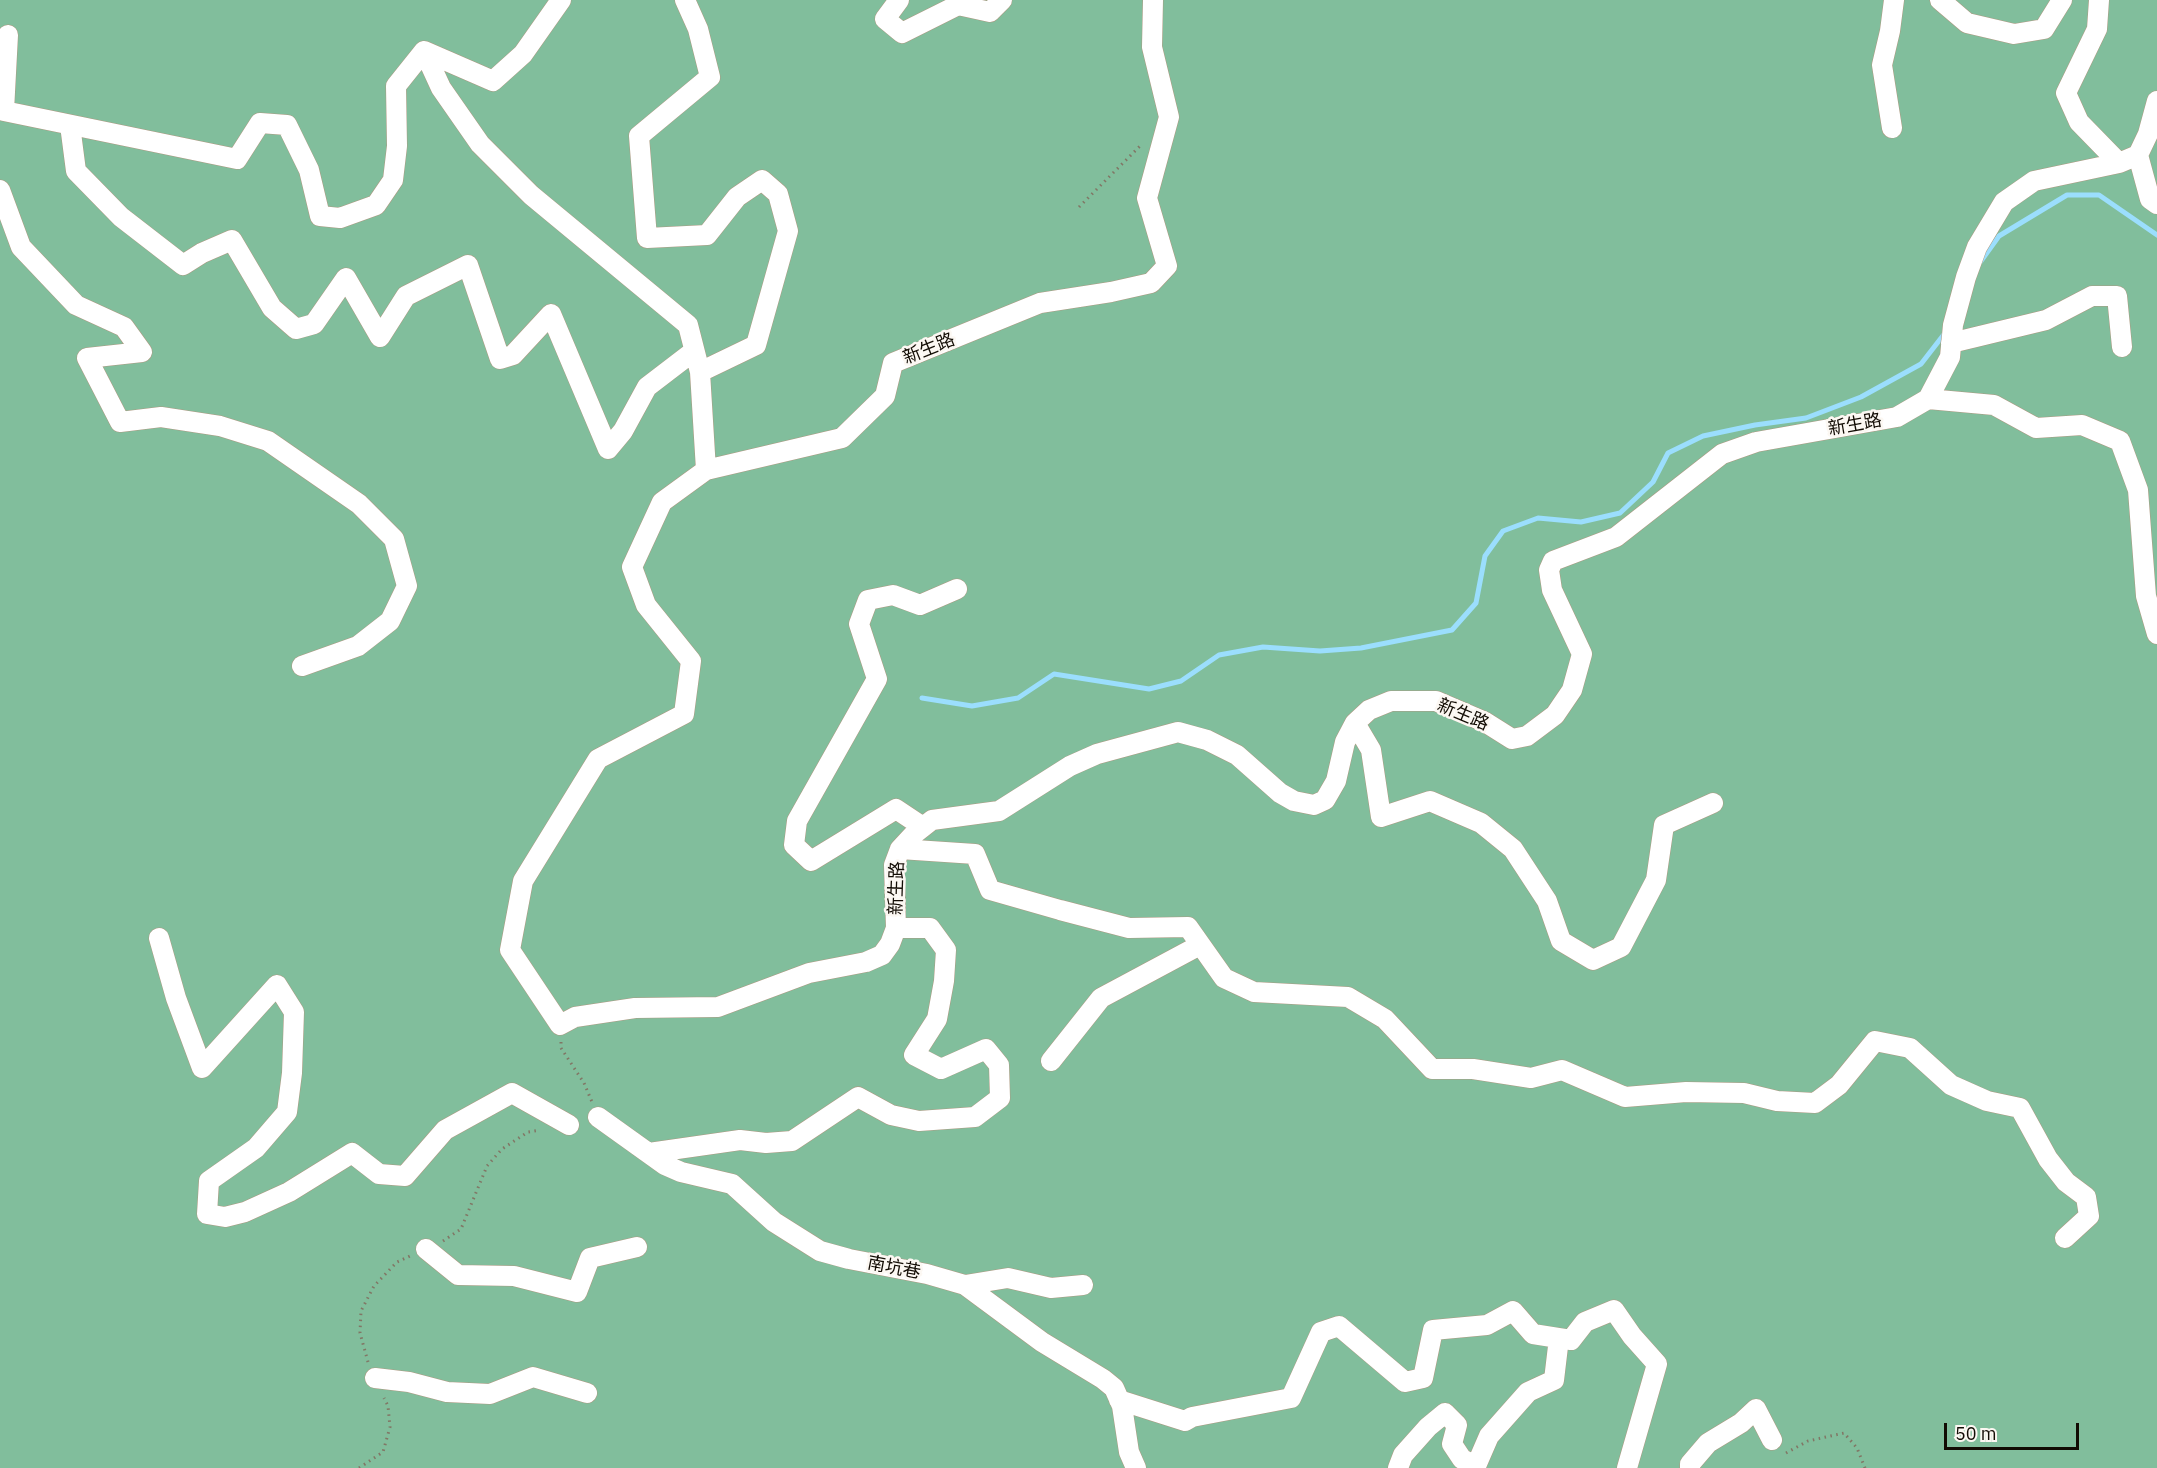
<!DOCTYPE html>
<html>
<head>
<meta charset="utf-8">
<style>
	body { margin:0 }
	#map { position:relative; width:2157px; height:1468px; overflow:hidden; background:#fbe9cf; font-family:"IBM Plex Sans",sans-serif }
	canvas { display:block }
	.scale { position:absolute; left:1944px; top:1423px; width:135px; height:27px; box-sizing:border-box; border:3px solid #120c04; border-top:0; padding-left:8px; font-size:18px; line-height:21px; white-space:nowrap; color:#120c04; -webkit-text-stroke:4px #fcf8f3; paint-order:stroke }
</style>
</head>
<body>
<div id="map">
<canvas width="2157" height="1468"></canvas>
<div class="scale">50 m</div>
</div>
<script>
const ctx = document.querySelector('canvas').getContext('2d');
ctx.lineJoin = 'round';
function fill(path, color) { ctx.fillStyle = color; ctx.fill(path, 'evenodd'); }
const poly = rows => new Path2D(rows.map(r => 'M' + r).join(''));
function stroke(path, color, width, dash) { ctx.strokeStyle = color; ctx.lineWidth = width; ctx.lineCap = dash ? 'butt' : 'round'; ctx.setLineDash(dash || []); ctx.stroke(path); }
function drawText(font, color, halo, rows, align = 'center') {
  ctx.font = font + ' "IBM Plex Sans","Noto Sans TC",sans-serif'; ctx.lineWidth = 5; ctx.setLineDash([]); ctx.textBaseline = 'middle'; ctx.strokeStyle = halo; ctx.fillStyle = color; for (const [text, x, y, turn = 0] of rows) {
    ctx.save(); ctx.translate(x, y); ctx.rotate((+turn || 0) * Math.PI / 180); ctx.textAlign = isNaN(turn) ? turn : align; if (halo) ctx.strokeText(text, 0, 0); ctx.fillText(text, 0, 0); ctx.restore();
  }
}
fill(poly([
	[0,0,2157,0,2157,1468,0,1468]
]), '#81be9c');
stroke(poly([
	[1981,261,1999,236,2067,195,2099,195,2157,235],
	[922,698,972,706,1018,698,1054,674,1149,689,1181,681,1219,655,1263,647,1320,651,1361,648,1452,630,1476,603,1485,556,1503,531,1538,518,1581,522,1620,513,1653,482,1668,453,1703,436,1755,425,1806,418,1861,397,1921,364,1945,333]
]), '#9bdefd', 5);
const minor = poly([
	[685,0,698,29,710,77,639,136,647,238,707,235,737,197,762,180,778,194,788,231,756,345,700,372],
	[899,0,885,19,902,33,958,5,990,12,1002,0],
	[1153,0,1152,47,1169,117,1147,198,1167,266,1151,283,1111,292,1040,303,893,363,885,396,842,438,706,470,662,502,632,567,646,605,691,661,684,714,598,759,523,881,510,950,560,1025,575,1017,635,1008,718,1007,809,973,866,962,882,955,890,944,896,928,894,865,900,849,913,835,932,820,999,811,1070,766,1097,754,1178,732,1207,740,1237,755,1280,793,1294,801,1314,805,1325,800,1336,781,1345,742,1355,723,1369,710,1391,701,1436,701,1485,722,1512,739,1527,736,1555,715,1572,690,1582,654,1552,590,1549,570,1553,561,1616,537,1722,454,1756,442,1897,417,1928,399,1950,357,1953,325,1966,277,1977,247,2004,202,2034,181,2119,163,2138,155,2148,134,2157,101],
	[1940,0,1967,23,2014,34,2044,29,2062,0],
	[2099,0,2097,29,2066,93,2079,122,2119,163],
	[8,35,4,111,237,159,260,123,287,125,309,170,320,216,340,218,376,205,393,180,397,146,396,86,424,51,441,88,480,144,531,195,688,325,700,372,706,470],
	[424,51,493,81,523,54,561,0],
	[70,125,76,171,121,217,183,265,202,253,232,240,272,308,296,329,314,324,346,278,380,337,406,296,468,265,500,359,513,355,551,314,608,449,623,431,647,387,694,351],
	[1892,128,1882,65,1890,31,1894,0],
	[2138,155,2150,199,2157,204],
	[0,190,21,247,76,305,124,327,142,352,87,358,120,422,161,417,220,426,268,441,359,504,394,539,407,586,390,621,358,646,302,666],
	[1951,343,2046,320,2092,296,2117,296,2122,347],
	[1928,399,1994,405,2036,428,2082,425,2120,441,2138,490,2146,596,2157,634],
	[1355,723,1371,750,1381,817,1430,801,1481,823,1513,849,1547,901,1561,941,1593,960,1621,947,1656,880,1664,825,1713,803],
	[923,827,896,809,811,861,794,845,797,821,877,679,859,624,868,600,893,595,920,605,957,589],
	[900,849,975,854,990,890,1060,910,1129,928,1188,927,1224,978,1254,992,1348,997,1385,1019,1432,1069,1473,1069,1531,1078,1562,1070,1625,1097,1686,1092,1744,1093,1777,1101,1815,1103,1839,1085,1875,1041,1910,1048,1951,1085,1987,1101,2020,1108,2048,1159,2066,1182,2086,1197,2089,1216,2065,1238],
	[159,938,176,998,202,1068,277,985,294,1012,292,1073,287,1112,256,1148,209,1181,207,1214,225,1217,245,1212,289,1192,352,1153,379,1174,405,1176,445,1130,512,1093,569,1125],
	[1051,1061,1101,998,1200,945],
	[598,1117,665,1165,681,1172,732,1184,774,1222,820,1251,849,1259,927,1274,965,1285,1042,1342,1103,1379,1114,1388,1122,1406,1129,1452,1136,1468],
	[649,1153,740,1140,766,1143,792,1141,858,1097,891,1115,919,1121,975,1117,1000,1098,999,1065,986,1049,941,1069,914,1055,937,1019,944,981,946,950,930,928,896,928],
	[426,1249,458,1275,514,1276,577,1292,590,1258,637,1247],
	[965,1285,1008,1278,1051,1288,1083,1285],
	[375,1378,409,1382,447,1392,490,1394,533,1377,587,1393],
	[1119,1400,1185,1421,1192,1417,1291,1398,1321,1332,1339,1326,1405,1382,1423,1378,1433,1330,1487,1325,1513,1311,1533,1334,1571,1340,1585,1322,1614,1310,1632,1336,1657,1364,1627,1468],
	[1398,1468,1403,1455,1428,1427,1445,1413,1457,1425,1452,1444,1462,1459,1476,1466,1489,1436,1528,1392,1554,1380,1559,1338],
	[1690,1468,1690,1464,1708,1443,1741,1423,1756,1409,1772,1440]
]);
stroke(minor, '#ac9a82', 21);
stroke(poly([
	[1079,207,1142,144],
	[561,1042,561,1048,584,1083,592,1102],
	[443,1241,461,1229,487,1166,502,1149,528,1132,540,1130],
	[368,1362,360,1333,361,1311,374,1286,397,1262,410,1256],
	[1786,1453,1808,1441,1844,1433,1857,1448,1865,1468],
	[359,1468,383,1452,390,1427,388,1406,384,1398]
]), '#817665', 3, [1.5, 4.5]);
stroke(minor, '#fff', 20);
drawText('18px', '#120c04', '#fcf8f3', [
	["新生路",929,349,-22],
	["新生路",1855,425,-10],
	["新生路",1463,715,23],
	["新生路",897,888,-88],
	["南坑巷",894,1268,11]
]);
</script>
</body>
</html>
